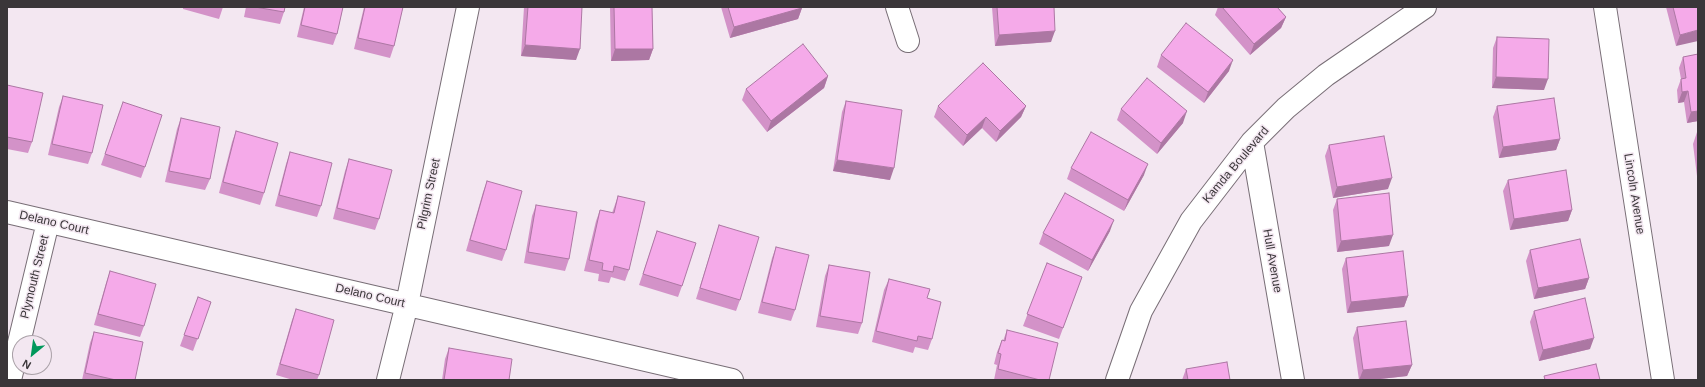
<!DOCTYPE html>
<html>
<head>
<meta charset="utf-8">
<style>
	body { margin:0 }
	#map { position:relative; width:1705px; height:387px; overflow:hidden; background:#f3e7f1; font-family:Helvetica,sans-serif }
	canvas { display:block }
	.frame { position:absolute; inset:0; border:8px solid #3a3639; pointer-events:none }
	.north { position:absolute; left:12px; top:335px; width:40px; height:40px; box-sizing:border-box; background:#f3e7f1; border:1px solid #a9a0a7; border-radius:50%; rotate:209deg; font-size:11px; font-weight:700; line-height:16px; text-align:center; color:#3a3639 }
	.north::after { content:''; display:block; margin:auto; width:14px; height:18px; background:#00985b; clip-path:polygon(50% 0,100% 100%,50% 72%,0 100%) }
</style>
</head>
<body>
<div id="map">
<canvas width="1705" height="387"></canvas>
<div class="frame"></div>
<div class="north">N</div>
</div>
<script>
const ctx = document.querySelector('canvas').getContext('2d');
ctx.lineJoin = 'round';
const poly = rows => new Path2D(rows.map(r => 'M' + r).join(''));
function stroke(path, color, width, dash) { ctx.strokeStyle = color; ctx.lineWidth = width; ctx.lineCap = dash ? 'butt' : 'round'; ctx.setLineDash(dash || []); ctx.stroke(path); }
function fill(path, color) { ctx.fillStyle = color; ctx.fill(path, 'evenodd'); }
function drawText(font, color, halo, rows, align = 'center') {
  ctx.font = font + ' Helvetica,sans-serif'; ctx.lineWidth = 3; ctx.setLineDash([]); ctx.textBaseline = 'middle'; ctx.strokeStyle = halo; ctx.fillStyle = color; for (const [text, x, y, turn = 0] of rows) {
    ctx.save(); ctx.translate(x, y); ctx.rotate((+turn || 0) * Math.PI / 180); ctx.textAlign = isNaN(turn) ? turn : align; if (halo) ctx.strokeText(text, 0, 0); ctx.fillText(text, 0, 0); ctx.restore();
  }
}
const minor = poly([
	[897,7,908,41],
	[1605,7,1663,380],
	[1252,142,1293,380],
	[7,212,732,380],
	[10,380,48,222],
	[388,380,407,304,468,7],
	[1117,380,1141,311,1191,221,1252,142,1286,108,1326,75,1425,7]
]);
stroke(minor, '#786e76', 24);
stroke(minor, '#fff', 22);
fill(poly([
	[183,7,223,7,219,19,183,9],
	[246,7,285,7,284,12,280,24,244,17],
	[304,7,343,7,337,34,333,45,297,37],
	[364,7,403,7,394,46,390,58,354,49],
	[524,7,582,7,576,60,521,56],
	[610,7,652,7,653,49,649,60,611,61],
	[721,7,801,7,802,8,798,19,730,38],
	[992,7,1054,7,1051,42,995,46],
	[1218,7,1277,7,1286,17,1281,28,1250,55,1215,15],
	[1666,7,1698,7,1676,46],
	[1497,37,1544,90,1492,88,1493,48],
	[1698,54,1698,121,1687,123,1684,102,1678,103,1677,90,1681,79,1679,68,1683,57],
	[1161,55,1229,71,1204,103,1157,67],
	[828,76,824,88,767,132,742,100,746,89],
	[7,85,32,142,28,153,7,149],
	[63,96,92,153,88,164,48,155,59,107],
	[846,101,890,180,833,171,842,112],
	[938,106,1026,106,1021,117,996,142,982,128,963,146,934,117],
	[1497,106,1560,139,1556,150,1499,158,1493,117],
	[1121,109,1183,123,1157,154,1117,120],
	[119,113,145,167,141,178,101,165],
	[181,118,210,179,205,190,165,182,177,129],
	[236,131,264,193,260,205,219,193,232,142],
	[1697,132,1698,132,1698,184,1693,144],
	[1329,145,1388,189,1333,198,1325,156],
	[290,152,321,206,317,217,275,206,286,164],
	[349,159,379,219,375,230,333,219,345,171],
	[1071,168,1144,175,1124,211,1067,179],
	[1508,180,1572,210,1568,221,1510,230,1503,191],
	[487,181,506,250,502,261,466,251,483,192],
	[618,196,629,270,625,281,611,277,609,283,598,281,599,274,584,271,596,221,600,210,612,213],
	[1337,199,1389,246,1337,252,1333,210],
	[536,205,569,259,565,271,524,263,532,216],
	[719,225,740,300,736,311,696,299],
	[657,231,682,286,678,297,639,285],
	[1110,231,1088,271,1039,244,1043,233],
	[776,247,795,310,791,321,758,313,772,258],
	[1530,250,1589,278,1585,289,1534,299,1526,261],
	[1346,258,1408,296,1404,307,1347,313,1342,269],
	[1047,263,1082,277,1059,339,1023,326],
	[829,265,862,323,858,334,816,327,825,276],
	[110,271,144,326,140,337,94,325,106,283],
	[889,279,927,298,932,339,928,350,915,347,913,353,872,342,884,290],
	[198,297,211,302,193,351,180,346],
	[296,309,319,375,317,380,293,380,276,375,292,320],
	[1534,311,1590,349,1539,361,1530,322],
	[1357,327,1412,365,1407,376,1371,380,1359,380,1353,338],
	[1007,330,1049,380,994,380,997,365,994,364,997,352,1002,340,1003,341],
	[94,332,135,380,82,380,90,343],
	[449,348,509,380,442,380,445,359],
	[1186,369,1230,380,1182,380]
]), '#d392c8');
fill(poly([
	[802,8,798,19,730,38,734,27],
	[1286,17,1281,28,1250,55,1254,44],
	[1698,30,1698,41,1676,46,1680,35],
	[1055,31,1051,42,995,46,999,35],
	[525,45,580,49,576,60,521,56],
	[615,49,653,49,649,60,611,61],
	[1233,60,1229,71,1204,103,1208,92],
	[828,76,824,88,767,132,771,121],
	[1496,77,1548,79,1544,90,1492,88],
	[1688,91,1684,102,1678,103,1682,92],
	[1026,106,1021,117,996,142,1000,131],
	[1187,111,1183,123,1157,154,1161,143],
	[1698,111,1698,121,1687,123,1691,112],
	[986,117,982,128,963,146,967,135],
	[1560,139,1556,150,1499,158,1503,147],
	[837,160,894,168,890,180,833,171],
	[1148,164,1144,175,1124,211,1128,200],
	[1392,178,1388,189,1333,198,1337,187],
	[1572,210,1568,221,1510,230,1514,219],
	[1114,220,1110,231,1088,271,1092,260],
	[1393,235,1389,246,1337,252,1341,241],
	[1589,278,1585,289,1534,299,1538,288],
	[1408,296,1404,307,1347,313,1351,302],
	[1594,338,1590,349,1539,361,1543,350],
	[1412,365,1407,376,1371,380,1359,380,1363,370]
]), '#ac77a3');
const building = poly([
	[255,7,285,7,284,12,255,7],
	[305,7,343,7,337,34,301,25,305,7],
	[365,7,403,7,394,46,358,38,365,7],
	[528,7,582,7,580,49,525,45,528,7],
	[614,7,652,7,653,49,615,49,614,7],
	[728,7,801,7,802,8,734,27,728,7],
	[997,7,1054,7,1055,31,999,35,997,7],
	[1222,7,1277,7,1286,17,1254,44,1222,7],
	[1673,7,1698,7,1698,30,1680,35,1673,7],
	[1186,23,1233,60,1208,92,1161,55,1186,23],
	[1497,37,1549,39,1548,79,1496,77,1497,37],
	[803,44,828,76,771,121,746,89,803,44],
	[1698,54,1698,111,1691,112,1688,91,1682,92,1681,79,1686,78,1683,57,1698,54],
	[983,63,1026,106,1000,131,986,117,967,135,938,106,983,63],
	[1147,78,1187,111,1161,143,1121,109,1147,78],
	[7,85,43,93,32,142,7,137,7,85],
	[63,96,103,105,92,153,52,144,63,96],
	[1554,98,1560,139,1503,147,1497,106,1554,98],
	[846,101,902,110,894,168,837,160,846,101],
	[123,102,162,115,145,167,105,154,123,102],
	[181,118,220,127,210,179,169,171,181,118],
	[236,131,278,143,264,193,223,182,236,131],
	[1091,132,1148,164,1128,200,1071,168,1091,132],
	[1384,136,1392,178,1337,187,1329,145,1384,136],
	[290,152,332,163,321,206,279,195,290,152],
	[349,159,392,170,379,219,337,208,349,159],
	[1566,170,1572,210,1514,219,1508,180,1566,170],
	[487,181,522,191,506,250,470,240,487,181],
	[1065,193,1114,220,1092,260,1043,233,1065,193],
	[1389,193,1393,235,1341,241,1337,199,1389,193],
	[618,196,645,202,629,270,614,266,613,272,602,270,603,263,589,260,600,210,614,213,618,196],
	[536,205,577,212,569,259,528,252,536,205],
	[719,225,759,237,740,300,700,288,719,225],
	[657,231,696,243,682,286,643,274,657,231],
	[1580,239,1589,278,1538,288,1530,250,1580,239],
	[776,247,809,255,795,310,762,302,776,247],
	[1403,251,1408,296,1351,302,1346,258,1403,251],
	[1047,263,1082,277,1063,328,1027,314,1047,263],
	[829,265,870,272,862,323,820,316,829,265],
	[110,271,156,284,144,326,98,314,110,271],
	[889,279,930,289,927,298,941,302,932,339,918,336,917,341,876,331,889,279],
	[198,297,211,302,198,339,184,335,198,297],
	[1585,298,1594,338,1543,350,1534,311,1585,298],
	[296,309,334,320,319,375,280,364,296,309],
	[1406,321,1412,365,1363,370,1357,327,1406,321],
	[1007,330,1058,343,1049,380,1040,380,998,369,1001,354,998,353,1002,340,1005,341,1007,330],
	[94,332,143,342,135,380,116,380,85,373,94,332],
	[449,348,512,359,509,380,444,380,449,348],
	[1227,362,1230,380,1188,380,1186,369,1227,362],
	[1596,364,1600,380,1545,380,1544,376,1596,364]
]);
fill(building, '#f5aae9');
stroke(building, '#ac77a3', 1);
drawText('12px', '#3a3639', '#f3e7f1', [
	["Kamda Boulevard",1236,165,-50],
	["Pilgrim Street",429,194,-78],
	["Lincoln Avenue",1634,194,81],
	["Delano Court",54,223,13],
	["Hull Avenue",1272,261,80],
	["Plymouth Street",35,277,-76],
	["Delano Court",370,296,13]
]);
</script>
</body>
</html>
